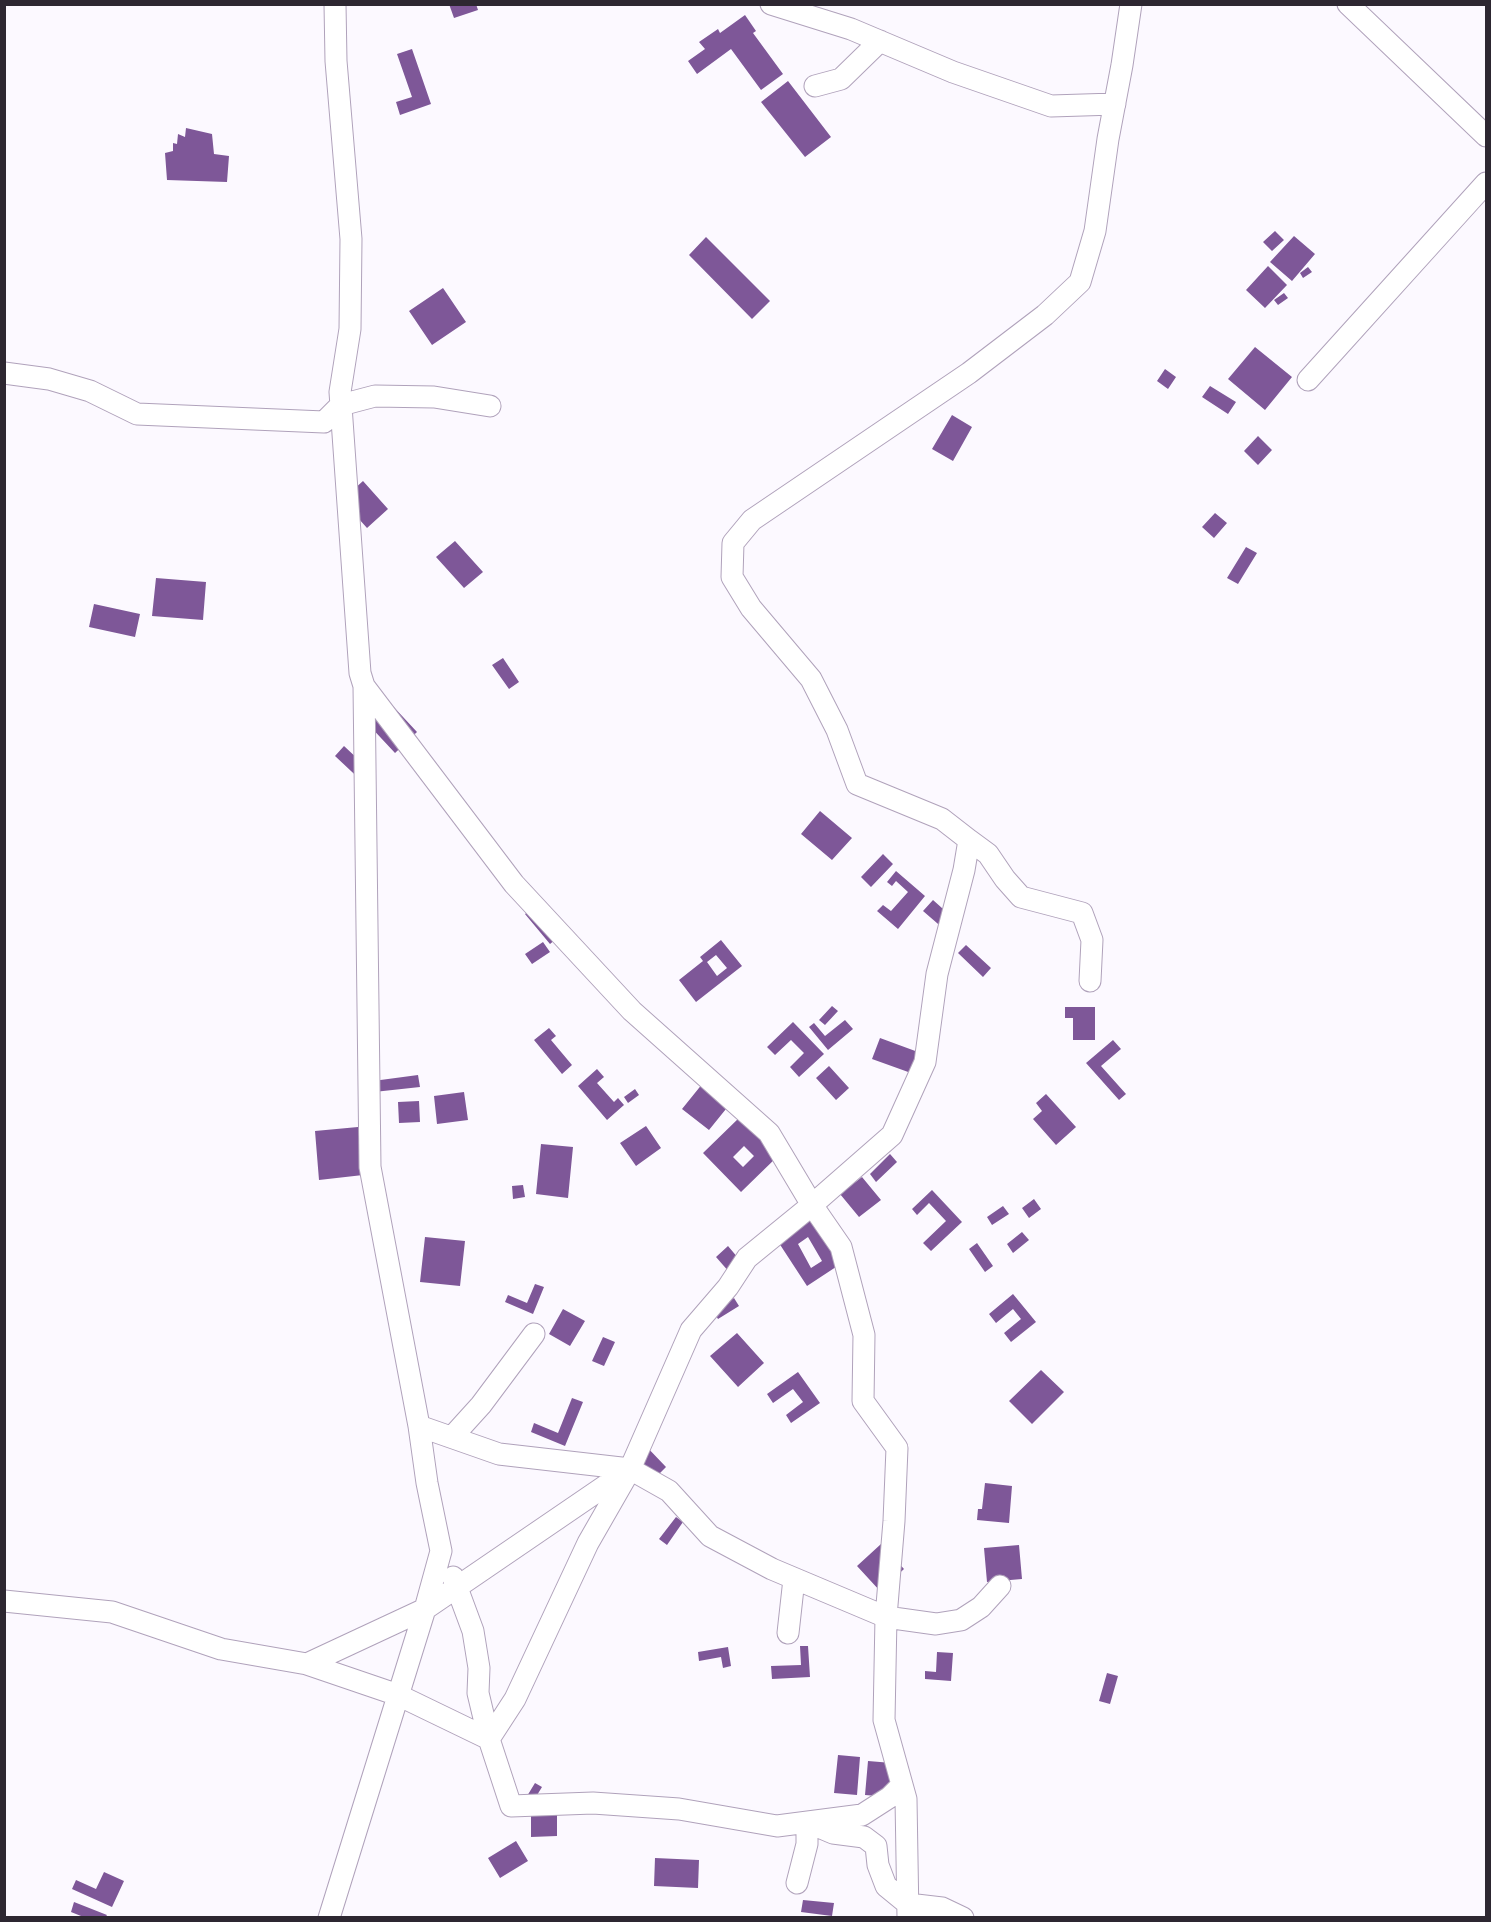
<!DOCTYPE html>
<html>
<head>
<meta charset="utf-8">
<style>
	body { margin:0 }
	#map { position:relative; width:1491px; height:1922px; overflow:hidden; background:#fcf9ff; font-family:"Source Serif 4",serif }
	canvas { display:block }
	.frame { position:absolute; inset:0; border:6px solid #2d2731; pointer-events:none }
</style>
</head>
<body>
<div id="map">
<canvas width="1491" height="1922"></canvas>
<div class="frame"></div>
</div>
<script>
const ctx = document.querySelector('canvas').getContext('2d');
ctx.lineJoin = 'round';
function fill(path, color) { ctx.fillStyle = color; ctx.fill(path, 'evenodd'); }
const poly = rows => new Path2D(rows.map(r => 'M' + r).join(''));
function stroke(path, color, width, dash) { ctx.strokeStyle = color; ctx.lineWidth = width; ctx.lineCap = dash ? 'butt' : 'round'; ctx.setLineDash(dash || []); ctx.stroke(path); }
fill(poly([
	[449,4,476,4,478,10,454,18],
	[745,15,756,31,753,33,783,74,761,90,731,49,697,74,688,61,705,49,699,42,718,29,720,33],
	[412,49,431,104,400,115,396,102,412,97,397,54],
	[788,81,831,137,805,157,761,102],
	[186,128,212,134,214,154,229,156,227,182,167,180,165,153,173,151,173,143,177,144,178,134,185,137],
	[1275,231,1284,240,1272,251,1263,242],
	[1294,236,1315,254,1292,281,1270,262],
	[706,237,770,301,752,319,689,255],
	[1268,266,1287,285,1265,308,1246,290],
	[1308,267,1312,272,1303,278,1300,273],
	[443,288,466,322,432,345,409,311],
	[1284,293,1288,298,1278,305,1274,300],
	[1255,347,1292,377,1265,410,1228,379],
	[1165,369,1176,377,1168,389,1157,381],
	[1210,386,1236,402,1228,414,1202,397],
	[952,415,972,427,953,461,932,449],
	[1258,436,1272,450,1258,465,1244,451],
	[363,481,388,509,367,528,342,500],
	[1215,513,1227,523,1214,538,1202,527],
	[455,541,483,572,464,588,436,557],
	[1246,547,1257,553,1238,584,1227,578],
	[156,578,206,582,203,620,152,616],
	[94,604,140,614,135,637,89,627],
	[503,658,519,682,509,689,492,665],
	[390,703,417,732,395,753,367,723],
	[344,746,376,776,367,786,335,756],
	[820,811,852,838,832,860,801,834],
	[883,854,893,864,871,887,861,877],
	[896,871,925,896,898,929,877,911,883,905,891,911,908,892,896,881,892,886,887,882],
	[933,900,961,925,952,936,923,911],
	[536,905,562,934,550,944,525,914],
	[721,940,742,966,696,1002,679,980,703,961,700,957],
	[716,955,727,968,717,976,707,962],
	[543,942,550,952,532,964,525,954],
	[966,945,991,968,983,977,958,953],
	[832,1006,838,1011,825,1025,819,1020],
	[1065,1007,1095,1007,1095,1040,1073,1040,1073,1018,1065,1018],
	[845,1020,853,1029,828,1050,809,1027,814,1023,825,1036],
	[793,1022,824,1054,799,1077,790,1067,804,1053,791,1040,775,1055,767,1047],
	[549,1028,556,1036,551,1040,572,1065,562,1074,534,1040],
	[880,1038,918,1052,911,1073,872,1059],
	[1113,1040,1121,1049,1101,1066,1126,1094,1119,1100,1086,1063],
	[829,1066,849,1088,836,1100,816,1078],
	[597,1069,604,1077,597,1083,614,1102,618,1098,624,1105,607,1120,578,1086],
	[418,1075,420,1087,374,1092,373,1081],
	[703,1083,730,1104,709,1130,682,1109],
	[635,1089,639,1095,628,1103,624,1097],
	[464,1092,468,1120,437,1124,434,1096],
	[1046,1094,1076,1127,1056,1145,1033,1119,1042,1111,1036,1103],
	[419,1101,420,1122,399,1123,398,1102],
	[741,1116,779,1155,741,1192,703,1153],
	[744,1146,754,1156,743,1167,733,1157],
	[646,1126,661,1148,636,1166,620,1143],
	[358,1127,363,1175,319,1180,315,1131],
	[541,1144,573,1147,568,1198,536,1194],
	[890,1154,897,1162,876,1182,870,1174],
	[862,1177,881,1200,859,1217,840,1194],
	[523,1185,525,1197,513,1199,512,1186],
	[932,1190,962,1222,931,1251,923,1243,946,1221,929,1203,917,1215,912,1209],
	[1034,1199,1041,1209,1029,1218,1022,1208],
	[1003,1206,1009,1214,992,1225,987,1217],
	[812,1217,842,1263,807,1286,777,1240],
	[808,1237,822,1261,811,1268,798,1244],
	[1022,1232,1029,1240,1013,1253,1007,1244],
	[425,1237,465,1241,460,1286,420,1282],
	[977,1243,993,1266,985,1272,969,1249],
	[728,1246,749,1271,737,1281,716,1257],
	[535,1284,544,1287,533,1314,505,1302,508,1295,527,1303],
	[1013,1294,1036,1322,1011,1342,1004,1333,1021,1319,1013,1309,996,1323,989,1314],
	[734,1298,739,1306,718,1319,713,1311],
	[563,1309,585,1321,570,1346,549,1334],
	[737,1333,764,1363,738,1387,710,1356],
	[603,1337,615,1342,604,1366,592,1361],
	[1041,1370,1064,1392,1032,1424,1009,1401],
	[798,1372,820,1403,791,1423,786,1415,803,1402,793,1389,773,1403,767,1394],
	[572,1398,583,1402,565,1446,531,1432,534,1423,558,1433],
	[644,1444,666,1467,654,1479,632,1456],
	[985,1483,1012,1486,1009,1523,977,1520,978,1509,982,1509],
	[676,1517,683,1522,667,1545,659,1539],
	[881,1544,904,1569,880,1591,857,1566],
	[1019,1545,1022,1579,987,1582,984,1548],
	[800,1646,808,1646,810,1677,772,1679,771,1666,801,1665],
	[728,1647,731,1666,723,1668,721,1657,699,1661,698,1652],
	[937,1652,953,1653,951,1681,925,1679,925,1671,936,1672],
	[1107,1673,1118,1676,1110,1704,1099,1701],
	[838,1755,860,1757,857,1795,834,1793],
	[868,1761,892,1763,890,1797,865,1795],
	[535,1783,542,1787,531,1805,557,1805,557,1836,531,1837,531,1805,524,1801],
	[516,1841,528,1861,500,1878,488,1858],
	[655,1858,699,1860,698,1888,654,1886],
	[104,1872,124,1881,112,1907,72,1889,76,1880,96,1889],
	[803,1900,834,1903,832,1916,801,1912],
	[74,1902,107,1915,105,1918,86,1918,71,1912]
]), '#7e5798');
const minor = poly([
	[771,4,851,29,953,72,1051,106,1115,104],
	[1348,4,1486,136],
	[815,86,841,79,880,41],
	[4,373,49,379,90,391,137,414,324,422,341,405,375,396,434,397,490,406],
	[1308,380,1486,183],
	[364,686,514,884,632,1011,769,1133,812,1205,841,1247,864,1335,863,1401,897,1448,894,1521,886,1617,884,1720,906,1799,908,1918],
	[969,840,988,854,1005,879,1021,897,1082,913,1092,940,1090,981],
	[419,1426,499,1454,630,1469,669,1491,710,1536,772,1569,886,1617,936,1624,961,1620,981,1607,1000,1586],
	[452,1437,481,1405,534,1334],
	[453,1577,473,1631,479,1668,478,1693,489,1739],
	[4,1601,112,1612,221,1649,307,1664,398,1695,489,1739,511,1806,593,1803,679,1809,777,1826,862,1815,890,1797,902,1785],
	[788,1633,794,1579],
	[307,1664,425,1609,630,1469,691,1330,728,1287,747,1258,812,1205,892,1135,925,1062,937,974,964,870,969,840,942,819,857,784,837,730,811,679,751,608,732,577,733,543,752,520,969,373,1045,315,1080,282,1095,231,1108,139,1122,65,1131,4],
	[489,1739,515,1699,588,1543,627,1475],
	[797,1883,807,1844,807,1822,833,1833,864,1837,876,1846,878,1865,886,1886,908,1904,942,1908,963,1918],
	[329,1918,425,1609,441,1551,427,1483,419,1426,370,1167,364,686,360,673,340,392,350,329,351,239,336,61,335,4]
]);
stroke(minor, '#b0a2bb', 23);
stroke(minor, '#fff', 21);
</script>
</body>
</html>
